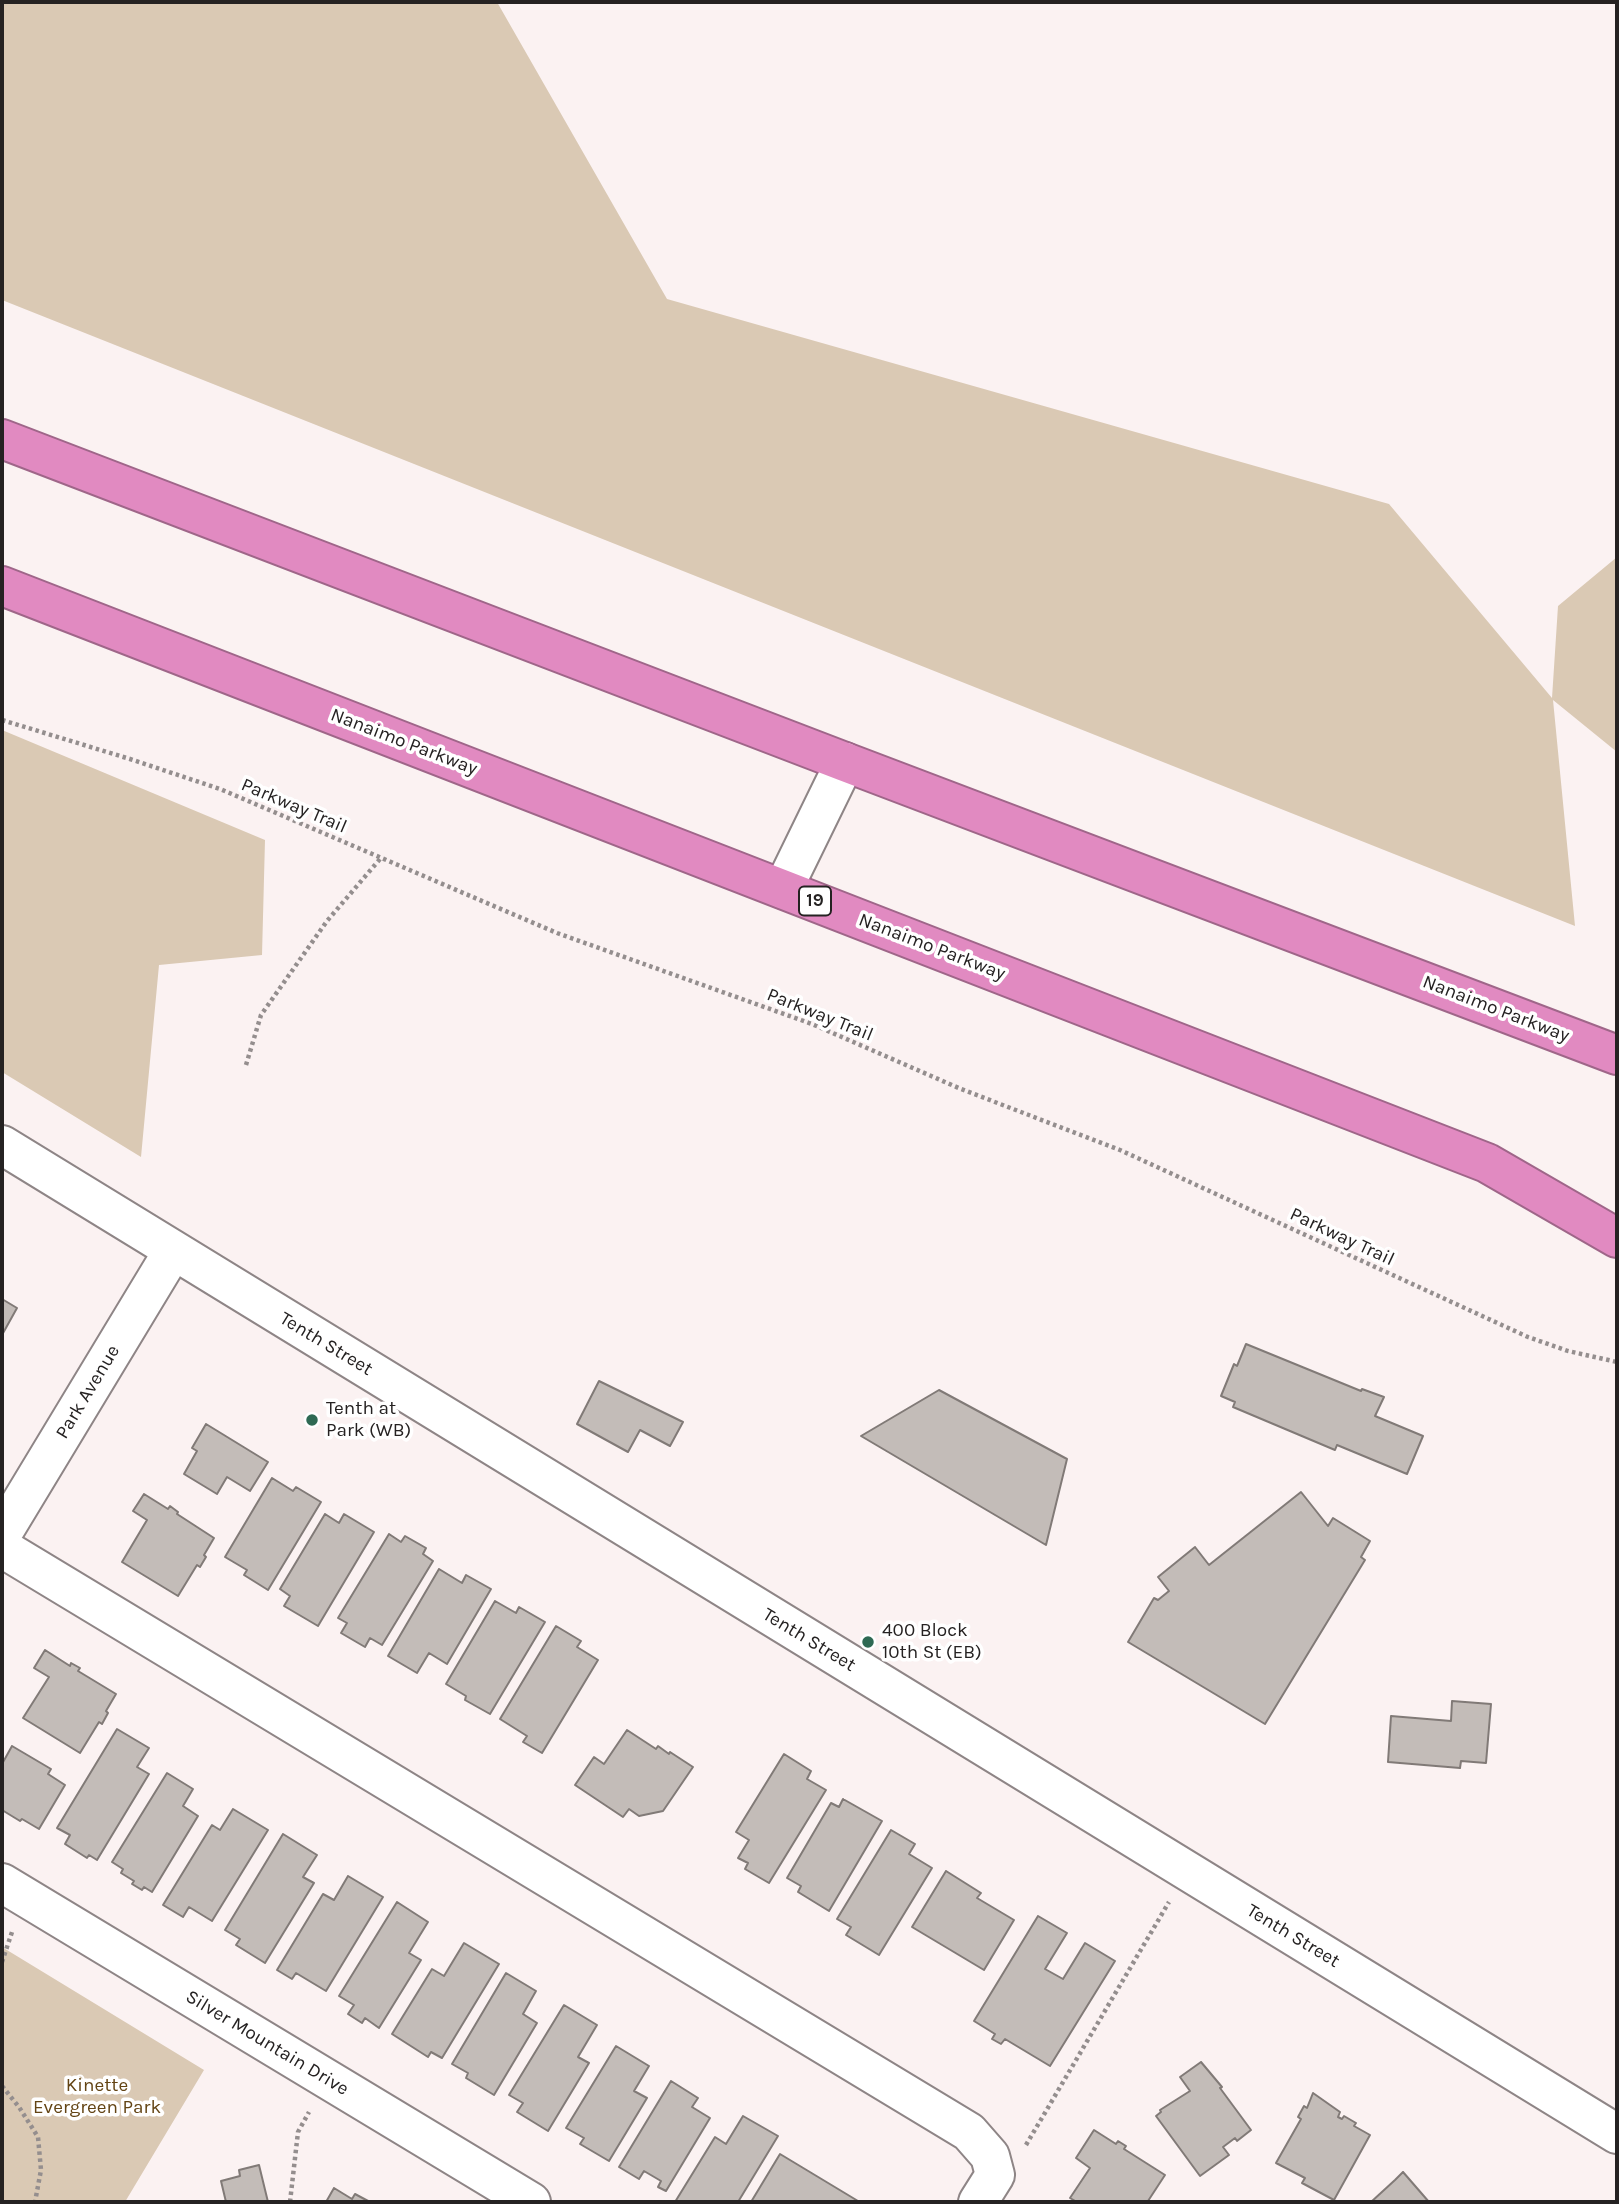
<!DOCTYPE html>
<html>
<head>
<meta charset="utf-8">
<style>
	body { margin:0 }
	#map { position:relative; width:1619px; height:2204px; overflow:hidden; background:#fbf2f2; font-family:Karla,sans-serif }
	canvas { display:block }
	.frame { position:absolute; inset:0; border:4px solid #252222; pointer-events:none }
</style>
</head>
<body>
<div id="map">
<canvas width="1619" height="2204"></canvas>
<div class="frame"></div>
</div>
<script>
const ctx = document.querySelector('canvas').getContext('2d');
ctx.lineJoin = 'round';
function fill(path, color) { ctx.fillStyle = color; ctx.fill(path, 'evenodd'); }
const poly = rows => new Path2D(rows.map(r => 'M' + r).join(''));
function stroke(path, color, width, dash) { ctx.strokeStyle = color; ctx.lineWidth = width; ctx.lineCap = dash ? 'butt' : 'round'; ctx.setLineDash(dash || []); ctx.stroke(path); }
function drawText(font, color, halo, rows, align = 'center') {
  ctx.font = font + ' Karla,sans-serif'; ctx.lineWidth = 7; ctx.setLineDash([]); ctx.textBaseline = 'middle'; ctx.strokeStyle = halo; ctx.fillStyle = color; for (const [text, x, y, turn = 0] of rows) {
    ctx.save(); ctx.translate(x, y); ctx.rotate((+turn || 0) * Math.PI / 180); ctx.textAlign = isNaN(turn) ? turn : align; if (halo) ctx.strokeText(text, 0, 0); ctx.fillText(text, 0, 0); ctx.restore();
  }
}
fill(poly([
	[2,2,497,2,667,299,1389,504,1552,698,1558,606,1617,557,1617,752,1553,700,1575,926,2,300],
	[2,730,265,840,262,955,159,965,141,1157,2,1072],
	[2,1947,204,2070,125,2202,2,2202]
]), '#dac9b4');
const building = poly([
	[2,1299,17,1308,2,1335,2,1299],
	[1246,1344,1361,1391,1362,1389,1384,1397,1375,1416,1423,1436,1407,1474,1337,1445,1335,1450,1233,1407,1235,1402,1221,1396,1234,1364,1237,1366,1246,1344],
	[599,1381,683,1422,670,1446,640,1430,628,1452,577,1424,599,1381],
	[939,1390,1067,1459,1046,1545,861,1436,939,1390],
	[206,1424,268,1462,250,1491,227,1477,217,1494,184,1474,197,1451,192,1448,206,1424],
	[272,1478,293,1491,296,1487,321,1502,268,1590,244,1575,247,1570,225,1557,272,1478],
	[1301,1492,1328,1526,1333,1518,1370,1541,1361,1557,1365,1560,1265,1724,1128,1642,1154,1598,1158,1600,1169,1591,1158,1577,1195,1547,1209,1565,1301,1492],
	[144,1494,168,1509,170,1506,178,1512,177,1514,214,1538,204,1555,206,1557,200,1567,197,1565,178,1596,122,1562,147,1520,133,1511,144,1494],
	[325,1514,339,1523,344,1514,374,1532,318,1626,284,1606,290,1596,280,1589,325,1514],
	[389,1534,401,1542,405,1536,426,1548,423,1554,433,1561,382,1645,370,1638,365,1647,341,1633,347,1623,338,1618,389,1534],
	[439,1569,462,1583,466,1575,491,1589,447,1664,429,1653,417,1673,388,1656,439,1569],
	[495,1601,516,1613,519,1607,545,1622,490,1714,465,1700,466,1696,446,1684,495,1601],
	[556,1626,581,1641,577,1647,598,1660,542,1753,523,1742,527,1736,500,1719,556,1626],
	[45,1650,70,1666,71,1663,80,1668,78,1671,116,1694,106,1711,108,1713,102,1724,99,1722,80,1753,23,1718,49,1677,34,1668,45,1650],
	[1452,1701,1491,1704,1486,1763,1461,1761,1460,1768,1388,1762,1391,1716,1451,1721,1452,1701],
	[117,1729,149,1748,137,1767,149,1774,97,1860,89,1855,87,1858,65,1844,70,1835,57,1828,117,1729],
	[627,1730,656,1749,658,1746,669,1754,670,1752,693,1767,663,1811,639,1816,629,1809,623,1817,575,1785,594,1757,604,1764,627,1730],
	[12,1746,51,1769,48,1774,65,1785,39,1829,22,1819,20,1821,2,1810,2,1764,12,1746],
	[784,1754,811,1771,807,1779,826,1790,769,1883,745,1869,748,1863,738,1858,749,1840,736,1832,784,1754],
	[167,1773,193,1789,183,1806,198,1816,152,1892,144,1887,142,1890,132,1884,134,1881,121,1873,123,1869,112,1862,167,1773],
	[843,1799,882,1821,829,1911,798,1892,801,1886,787,1878,831,1803,839,1807,843,1799],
	[233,1809,268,1830,212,1921,189,1907,183,1917,163,1905,212,1825,220,1830,233,1809],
	[891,1830,915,1844,909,1854,932,1868,879,1955,846,1935,851,1927,837,1919,891,1830],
	[283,1834,317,1855,303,1877,314,1883,265,1963,236,1945,240,1939,225,1930,283,1834],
	[946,1871,981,1893,977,1898,1014,1920,984,1970,912,1927,946,1871],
	[348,1876,383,1897,326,1991,296,1973,292,1979,277,1970,323,1894,334,1900,348,1876],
	[397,1902,428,1922,409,1953,421,1960,379,2028,365,2018,362,2023,348,2014,354,2005,339,1996,397,1902],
	[1038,1916,1067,1933,1045,1969,1063,1979,1085,1943,1115,1961,1050,2066,1005,2039,1001,2044,992,2039,995,2034,974,2021,1038,1916],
	[464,1943,499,1964,442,2058,431,2052,428,2057,392,2034,432,1969,444,1976,464,1943],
	[506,1973,536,1991,523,2014,537,2023,494,2095,466,2078,468,2073,452,2064,506,1973],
	[564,2005,597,2025,578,2057,589,2063,548,2131,517,2112,523,2103,509,2095,564,2005],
	[616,2046,649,2066,634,2091,647,2098,609,2161,580,2144,584,2138,566,2128,616,2046],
	[1201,2062,1222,2087,1220,2088,1251,2130,1237,2141,1235,2138,1223,2147,1229,2155,1200,2176,1156,2116,1161,2112,1160,2110,1190,2091,1180,2077,1201,2062],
	[671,2081,698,2098,692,2107,710,2118,666,2191,658,2187,661,2181,644,2171,639,2179,619,2167,671,2081],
	[1313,2093,1340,2112,1338,2117,1342,2119,1344,2116,1356,2123,1354,2126,1370,2135,1334,2200,1302,2183,1305,2178,1276,2163,1301,2119,1298,2117,1304,2106,1307,2108,1313,2093],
	[743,2116,778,2136,738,2202,675,2202,715,2137,726,2144,743,2116],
	[1094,2130,1116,2144,1118,2141,1126,2146,1124,2149,1165,2175,1148,2201,1150,2202,1077,2202,1070,2198,1090,2168,1076,2158,1094,2130],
	[780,2154,858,2201,857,2202,751,2202,780,2154],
	[259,2165,268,2202,226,2202,221,2181,240,2176,239,2170,259,2165],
	[1403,2172,1429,2202,1371,2202,1395,2180,1403,2172],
	[334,2188,352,2199,355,2194,370,2202,326,2202,334,2188]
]);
fill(building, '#c3bcb8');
stroke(building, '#817a77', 2);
const minor = poly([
	[783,889,845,762],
	[2,1145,1617,2134],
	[2,1534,173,1251],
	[2,1548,969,2132,990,2156,995,2175,978,2202],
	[2,1883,531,2202]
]);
const highway = poly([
	[2,439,845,762,1617,1055],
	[2,586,1487,1163,1617,1238]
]);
stroke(minor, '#8e8586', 42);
stroke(highway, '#9f6689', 42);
stroke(poly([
	[2,720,130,759,220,789,557,933,812,1024,961,1089,1120,1150,1528,1337,1568,1351,1617,1362],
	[246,1065,261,1015,327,921,380,859],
	[2,1962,12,1932],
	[2,2086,19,2107,38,2137,41,2170,35,2202],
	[1026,2145,1169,1902],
	[290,2202,298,2132,309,2112]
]), '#948e8e', 4.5, [3.5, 3.5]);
stroke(minor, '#fff', 38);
stroke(highway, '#e18ac1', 38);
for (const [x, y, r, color] of [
	[312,1420,7,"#2e6953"],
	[868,1642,7,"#2e6953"]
]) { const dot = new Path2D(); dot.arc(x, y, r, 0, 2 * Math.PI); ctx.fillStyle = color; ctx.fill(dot); stroke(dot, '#fff', 2.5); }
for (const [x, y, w] of [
	[815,901,32]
]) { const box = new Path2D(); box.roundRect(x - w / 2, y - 14.5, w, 29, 5); ctx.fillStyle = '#fff'; ctx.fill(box); stroke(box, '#252222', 2); }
drawText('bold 18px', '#252222', null, [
	["19",815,901]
]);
drawText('19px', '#252222', '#fff', [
	["Nanaimo Parkway",404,742,21],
	["Parkway Trail",294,806,23],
	["Nanaimo Parkway",932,947,21],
	["Nanaimo Parkway",1496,1009,21],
	["Parkway Trail",820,1015,22],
	["Parkway Trail",1342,1237,25],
	["Tenth Street",326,1344,31],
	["Park Avenue",88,1392,-59],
	["Tenth Street",809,1640,31],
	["Tenth Street",1293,1936,31],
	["Silver Mountain Drive",267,2043,31]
]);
drawText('19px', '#252222', '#fff', [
	["Tenth at",326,1409],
	["Park (WB)",326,1431],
	["400 Block",882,1631],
	["10th St (EB)",882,1653]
], 'left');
drawText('19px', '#634414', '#fff', [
	["Kinette",97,2086],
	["Evergreen Park",97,2108]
]);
</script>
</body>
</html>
